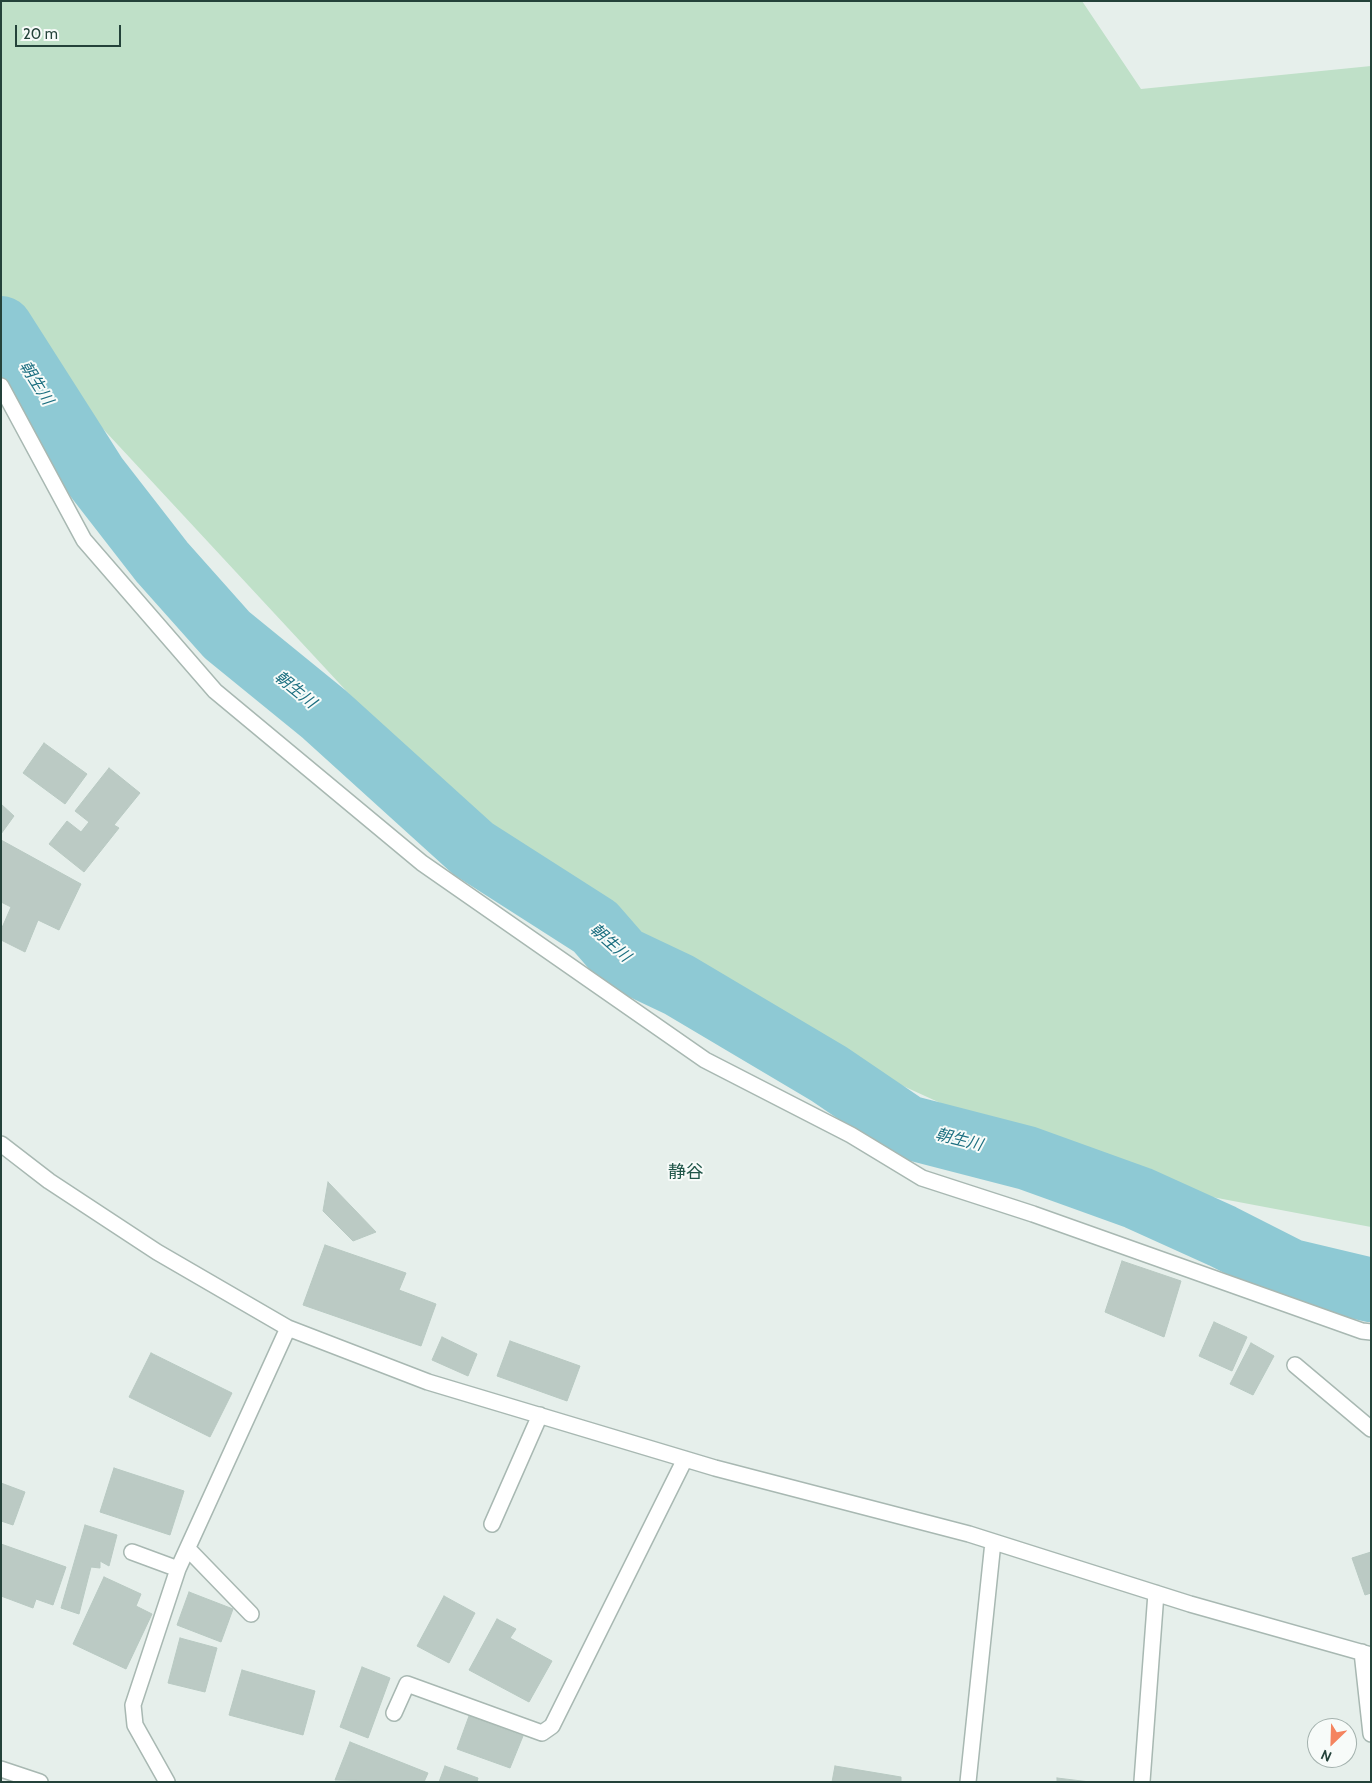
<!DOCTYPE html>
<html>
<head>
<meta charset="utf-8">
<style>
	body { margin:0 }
	#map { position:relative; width:1372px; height:1783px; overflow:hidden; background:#e6efeb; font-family:Cabin,sans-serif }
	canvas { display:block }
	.frame { position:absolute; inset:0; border:2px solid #24423a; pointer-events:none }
	.north { position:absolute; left:1307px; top:1718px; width:50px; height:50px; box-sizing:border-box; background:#f7fbf9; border:1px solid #a3b1ad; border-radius:50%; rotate:204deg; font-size:14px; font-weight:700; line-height:20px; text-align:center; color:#24423a }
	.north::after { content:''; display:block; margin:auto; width:18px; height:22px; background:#f4845f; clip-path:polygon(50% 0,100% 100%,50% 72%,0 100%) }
	.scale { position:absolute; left:15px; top:25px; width:106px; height:22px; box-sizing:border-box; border:2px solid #24423a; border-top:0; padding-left:6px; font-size:15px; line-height:18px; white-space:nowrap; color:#24423a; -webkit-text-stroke:4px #f7fbf9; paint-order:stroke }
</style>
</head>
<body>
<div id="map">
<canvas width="1372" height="1783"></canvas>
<div class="frame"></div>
<div class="north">N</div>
<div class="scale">20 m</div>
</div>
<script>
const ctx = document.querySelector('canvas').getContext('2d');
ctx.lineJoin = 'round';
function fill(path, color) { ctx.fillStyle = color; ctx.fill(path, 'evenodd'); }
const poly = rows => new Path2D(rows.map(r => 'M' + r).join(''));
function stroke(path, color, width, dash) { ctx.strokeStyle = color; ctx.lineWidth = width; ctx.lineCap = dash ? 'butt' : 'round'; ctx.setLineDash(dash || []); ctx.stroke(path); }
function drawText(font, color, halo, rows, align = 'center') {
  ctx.font = font + ' Cabin,"Noto Sans JP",sans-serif'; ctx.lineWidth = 4; ctx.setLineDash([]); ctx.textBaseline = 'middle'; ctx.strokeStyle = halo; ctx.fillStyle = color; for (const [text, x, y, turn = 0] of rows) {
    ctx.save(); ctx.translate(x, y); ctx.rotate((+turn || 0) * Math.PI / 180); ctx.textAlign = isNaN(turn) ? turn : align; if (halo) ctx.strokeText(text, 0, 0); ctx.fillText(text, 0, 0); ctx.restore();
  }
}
fill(poly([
	[1,1,1082,1,1141,89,1371,66,1371,1227,1196,1194,947,1106,622,958,352,697,1,319]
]), '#bfe0c8');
stroke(poly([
	[1,328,96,477,162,562,227,635,324,714,473,849,595,927,622,958,679,985,829,1074,907,1127,1027,1158,1138,1198,1222,1236,1291,1271,1371,1290]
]), '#8ec9d4', 64);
const building = poly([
	[44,743,87,774,65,804,23,773,44,743],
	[109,768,140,793,114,825,119,828,84,872,49,844,67,821,81,832,89,822,75,811,109,768],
	[1,804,14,816,1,834,1,804],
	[1,840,81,884,59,930,38,920,25,952,1,940,1,930,11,907,1,902,1,840],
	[328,1182,376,1232,353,1241,323,1211,328,1182],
	[325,1245,406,1273,399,1290,436,1304,421,1346,303,1305,325,1245],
	[1122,1261,1181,1281,1164,1337,1105,1312,1122,1261],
	[1214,1322,1247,1337,1232,1371,1199,1356,1214,1322],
	[442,1337,477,1354,468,1376,432,1360,442,1337],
	[510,1341,580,1366,567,1401,497,1376,510,1341],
	[1251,1343,1274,1356,1253,1395,1230,1384,1251,1343],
	[151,1353,232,1393,210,1437,129,1397,151,1353],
	[114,1468,184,1491,170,1535,100,1512,114,1468],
	[1,1483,25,1492,13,1525,1,1521,1,1483],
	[85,1525,117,1535,109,1566,100,1561,100,1568,91,1567,79,1614,61,1608,85,1525],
	[1,1544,66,1567,53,1605,36,1599,33,1608,1,1596,1,1544],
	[1371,1552,1371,1593,1365,1595,1352,1558,1371,1552],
	[104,1577,141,1594,136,1606,152,1614,126,1669,73,1644,104,1577],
	[189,1592,233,1609,221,1642,177,1625,189,1592],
	[444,1596,475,1613,449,1663,417,1646,444,1596],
	[497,1619,516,1629,510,1638,552,1661,529,1702,469,1670,497,1619],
	[180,1638,217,1648,205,1692,168,1683,180,1638],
	[362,1667,390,1678,368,1738,340,1727,362,1667],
	[242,1670,315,1691,303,1735,229,1715,242,1670],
	[469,1716,523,1736,510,1768,457,1749,469,1716],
	[350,1742,428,1773,424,1782,335,1780,350,1742],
	[445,1766,478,1778,477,1782,439,1782,445,1766],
	[835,1766,901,1777,901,1782,832,1782,835,1766],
	[1057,1778,1090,1782,1057,1782,1057,1778]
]);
fill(building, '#bbcac4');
stroke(building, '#b8c9c2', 1);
const minor = poly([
	[1,386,84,540,215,691,422,863,705,1060,851,1135,922,1178,1033,1214,1362,1331,1371,1332],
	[1,1144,49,1181,157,1252,288,1328,428,1382,715,1468,969,1534,1190,1604,1371,1655],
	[1295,1365,1371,1429],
	[492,1524,540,1415],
	[188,1549,251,1614],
	[132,1552,178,1569],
	[1362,1652,1371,1734],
	[394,1713,407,1684,542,1733,552,1726,685,1459],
	[1,1769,40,1782],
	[1142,1781,1156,1593],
	[167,1782,135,1725,133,1705,178,1569,288,1328],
	[968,1782,993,1542]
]);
stroke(minor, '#a8b8b2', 18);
stroke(minor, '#fff', 15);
drawText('italic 16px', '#1c6f80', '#f7fbf9', [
	["朝生川",36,383,58],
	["朝生川",295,690,39],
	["朝生川",610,943,42],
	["朝生川",959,1140,14]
]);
drawText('18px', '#1f5548', '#f7fbf9', [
	["静谷",686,1173]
]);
</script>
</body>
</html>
